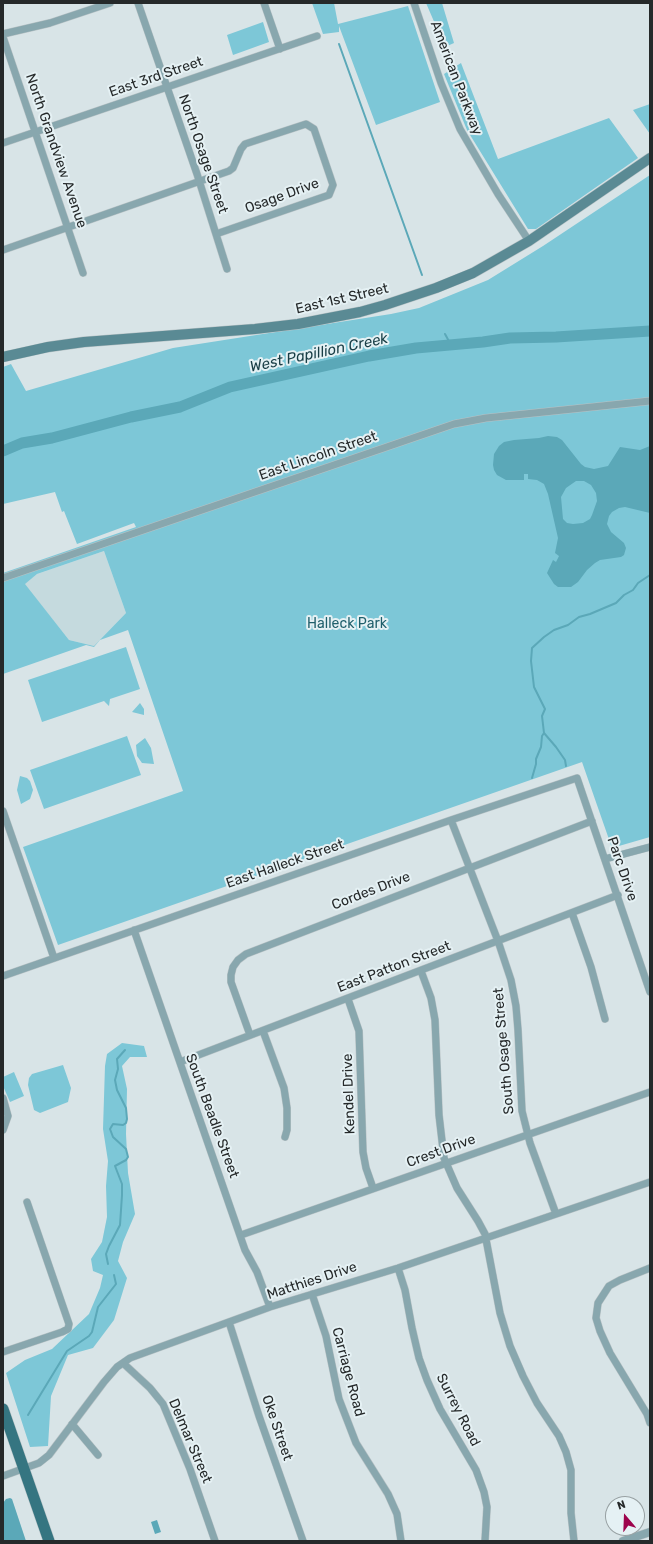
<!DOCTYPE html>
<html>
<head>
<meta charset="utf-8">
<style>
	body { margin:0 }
	#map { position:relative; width:653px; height:1544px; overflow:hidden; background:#d8e4e7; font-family:Rubik,sans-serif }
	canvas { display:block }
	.frame { position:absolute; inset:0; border:4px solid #25292a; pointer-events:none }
	.north { position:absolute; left:605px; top:1496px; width:40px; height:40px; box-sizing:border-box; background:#e5f1f4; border:1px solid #98a1a3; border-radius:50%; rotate:341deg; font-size:11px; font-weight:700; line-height:16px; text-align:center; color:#25292a }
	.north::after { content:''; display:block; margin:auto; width:14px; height:18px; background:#9d034c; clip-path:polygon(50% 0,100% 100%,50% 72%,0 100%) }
</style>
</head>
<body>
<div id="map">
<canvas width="653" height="1544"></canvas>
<div class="frame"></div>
<div class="north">N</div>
</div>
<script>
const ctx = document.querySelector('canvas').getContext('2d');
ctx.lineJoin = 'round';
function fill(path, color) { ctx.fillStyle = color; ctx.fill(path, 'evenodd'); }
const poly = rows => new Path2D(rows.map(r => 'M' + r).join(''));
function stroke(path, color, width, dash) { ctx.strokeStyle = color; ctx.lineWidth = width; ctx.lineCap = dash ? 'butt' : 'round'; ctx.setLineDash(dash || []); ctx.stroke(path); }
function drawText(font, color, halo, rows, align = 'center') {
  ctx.font = font + ' Rubik,sans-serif'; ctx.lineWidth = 4; ctx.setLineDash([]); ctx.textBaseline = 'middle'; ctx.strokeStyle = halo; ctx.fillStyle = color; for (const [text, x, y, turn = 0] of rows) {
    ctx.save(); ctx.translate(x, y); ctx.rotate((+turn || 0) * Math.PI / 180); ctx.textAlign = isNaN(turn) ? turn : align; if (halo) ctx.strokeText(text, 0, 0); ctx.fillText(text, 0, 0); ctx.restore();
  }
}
fill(poly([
	[104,551,126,613,94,646,69,640,24,584,37,574]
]), '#c5dade');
fill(poly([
	[312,3,334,3,338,24,408,6,440,102,376,125,339,26,339,32,323,34],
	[426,3,442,3,454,43,445,47],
	[263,22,269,42,233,55,227,35],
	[461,63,498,159,609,118,638,158,536,229,528,229,467,130,444,74],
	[650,104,650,134,633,110],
	[650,175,650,837,612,848,582,762,58,945,23,847,183,791,128,630,100,640,94,647,86,645,3,674,3,573,136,527,134,523,77,544,64,511,62,512,55,492,3,504,3,367,11,364,26,391,173,348,391,314,419,308,488,280,543,246],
	[104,551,126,613,94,646,69,640,25,584,37,574],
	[126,647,140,689,110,699,109,706,104,701,42,722,28,680],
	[140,703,144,709,144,715,132,712],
	[127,736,141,775,44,809,30,770],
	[145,738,151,748,154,764,142,763,137,756,136,745],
	[20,776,27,778,30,781,33,790,30,799,21,804,17,790],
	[122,1043,144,1046,147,1057,130,1057,122,1066,127,1089,126,1134,128,1173,135,1214,123,1242,118,1261,127,1278,114,1320,93,1348,68,1355,51,1396,48,1446,30,1447,6,1373,25,1360,52,1349,89,1314,100,1288,103,1275,93,1271,91,1259,102,1242,107,1217,106,1186,108,1161,103,1129,105,1066,107,1054],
	[63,1065,71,1088,68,1102,40,1113,34,1110,28,1085,29,1078,32,1074],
	[14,1072,24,1096,10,1102,3,1086,3,1077]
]), '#7dc7d7');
fill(poly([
	[548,436,557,437,562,440,581,464,585,467,594,469,608,466,620,447,640,450,650,446,650,513,625,507,619,508,612,512,609,516,607,524,611,532,624,543,626,548,624,555,621,557,600,560,595,563,587,570,578,582,571,587,558,587,554,584,547,573,553,560,556,562,559,556,555,553,558,538,548,494,544,484,537,480,528,479,528,474,524,474,524,480,506,480,497,475,494,470,493,465,494,454,499,446,504,442,514,440,539,438],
	[576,481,584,481,591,485,596,493,597,501,592,515,590,519,583,523,573,524,567,523,563,519,561,497,566,488],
	[10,1498,12,1499,26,1541,3,1541,3,1503,6,1499],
	[157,1520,161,1532,155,1534,151,1522]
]), '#5ba8b8');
stroke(poly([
	[339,44,422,275],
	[445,334,451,345],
	[544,733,556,747,565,760,566,766],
	[532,778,536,764,536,759,541,747,542,736,544,733,542,716,545,709,534,687,531,661,532,648,544,637,554,630,568,625,579,617,590,614,616,603,624,595,633,590,638,583,650,575],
	[108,1264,106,1254,109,1246,120,1225,122,1195,122,1184,115,1166,126,1160,128,1157,126,1149,113,1137,110,1129,113,1124,123,1125,126,1123,127,1119,126,1108,117,1090,115,1080,118,1069,117,1059,125,1050],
	[28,1415,67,1351,89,1336,92,1332,98,1307,116,1284,114,1275]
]), '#5ba8b8', 2);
stroke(poly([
	[3,451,22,443,52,438,131,417,180,407,230,387,369,356,416,348,483,342,510,338,556,337,650,331]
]), '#5ba8b8', 11);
const minor = poly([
	[138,3,197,174,227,269],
	[264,3,280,49],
	[414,3,441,83,460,129,498,194,529,241],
	[3,34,50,23,110,3],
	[3,37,83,273],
	[3,143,317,36],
	[3,250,229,171,233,168,241,149,245,144,306,124,314,129,333,185,329,195,216,234],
	[3,578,454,424,486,418,650,401],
	[3,811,54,958],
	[451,820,498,941,511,980,516,1006,518,1030,522,1111,530,1143,556,1214],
	[605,859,650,847],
	[572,913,591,967,605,1019],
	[134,930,245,1250,257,1272,270,1307],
	[421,971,431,998,435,1020,439,1115,444,1158,457,1188,478,1221,485,1234,500,1313,510,1346,523,1376,537,1403,559,1436,566,1452,571,1470,571,1513,574,1541],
	[3,976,451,820,577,778,650,992],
	[348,999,359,1031,363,1152,366,1168,373,1188],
	[263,1031,284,1088,287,1108,287,1130,285,1137],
	[250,1035,231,982,231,975,233,967,238,960,246,954,592,821],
	[180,1062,618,895],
	[3,1098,8,1116,3,1130],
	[241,1235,650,1092],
	[398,1268,405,1290,412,1328,419,1358,427,1380,440,1409,476,1470,484,1492,487,1507,485,1541],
	[650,1268,620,1280,609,1286,598,1303,596,1318,600,1331,610,1353,647,1414,650,1423],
	[312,1294,326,1336,339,1399,356,1443,388,1494,397,1514,401,1541],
	[229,1322,259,1416,303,1541],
	[3,1352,62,1332,68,1329,69,1324,27,1202],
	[123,1363,150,1388,163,1404,190,1469,215,1541],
	[72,1424,98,1455],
	[3,1476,39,1463,49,1455,104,1382,117,1367,130,1358,270,1307,398,1268,650,1182]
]);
const tertiary = poly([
	[623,1541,650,1532]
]);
const secondary = poly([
	[3,357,48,347,84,342,255,329,298,324,360,312,385,305,436,288,473,273,529,241,650,158]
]);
const primary = poly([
	[3,1409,49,1541]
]);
stroke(minor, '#b8c2c5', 8);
stroke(tertiary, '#b8c2c5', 9);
stroke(secondary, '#b8c2c5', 11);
stroke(primary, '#b8c2c5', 12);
stroke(minor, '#88a7ae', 7);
stroke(tertiary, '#88a7ae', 8);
stroke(secondary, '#5a8a94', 10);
stroke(primary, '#357581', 11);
drawText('14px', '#25292a', '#e5f1f4', [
	["East 3rd Street",156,77,-19],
	["American Parkway",456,78,69],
	["North Grandview Avenue",56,151,71],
	["North Osage Street",203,154,71],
	["Osage Drive",282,196,-20],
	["East 1st Street",342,299,-13],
	["East Lincoln Street",318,456,-19],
	["East Halleck Street",285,864,-19],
	["Parc Drive",622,869,71],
	["Cordes Drive",371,891,-21],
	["East Patton Street",394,967,-21],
	["South Osage Street",504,1051,-95],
	["Kendel Drive",349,1094,-92],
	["South Beadle Street",212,1116,70],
	["Crest Drive",441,1151,-20],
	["Matthies Drive",312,1281,-18],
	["Carriage Road",348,1372,75],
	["Surrey Road",458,1410,63],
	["Oke Street",277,1428,71],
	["Delmar Street",190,1441,67]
]);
drawText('14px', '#1f5f6b', '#e5f1f4', [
	["Halleck Park",347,624]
]);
drawText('italic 15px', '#193e46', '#e5f1f4', [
	["West Papillion Creek",319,353,-12]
]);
</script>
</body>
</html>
